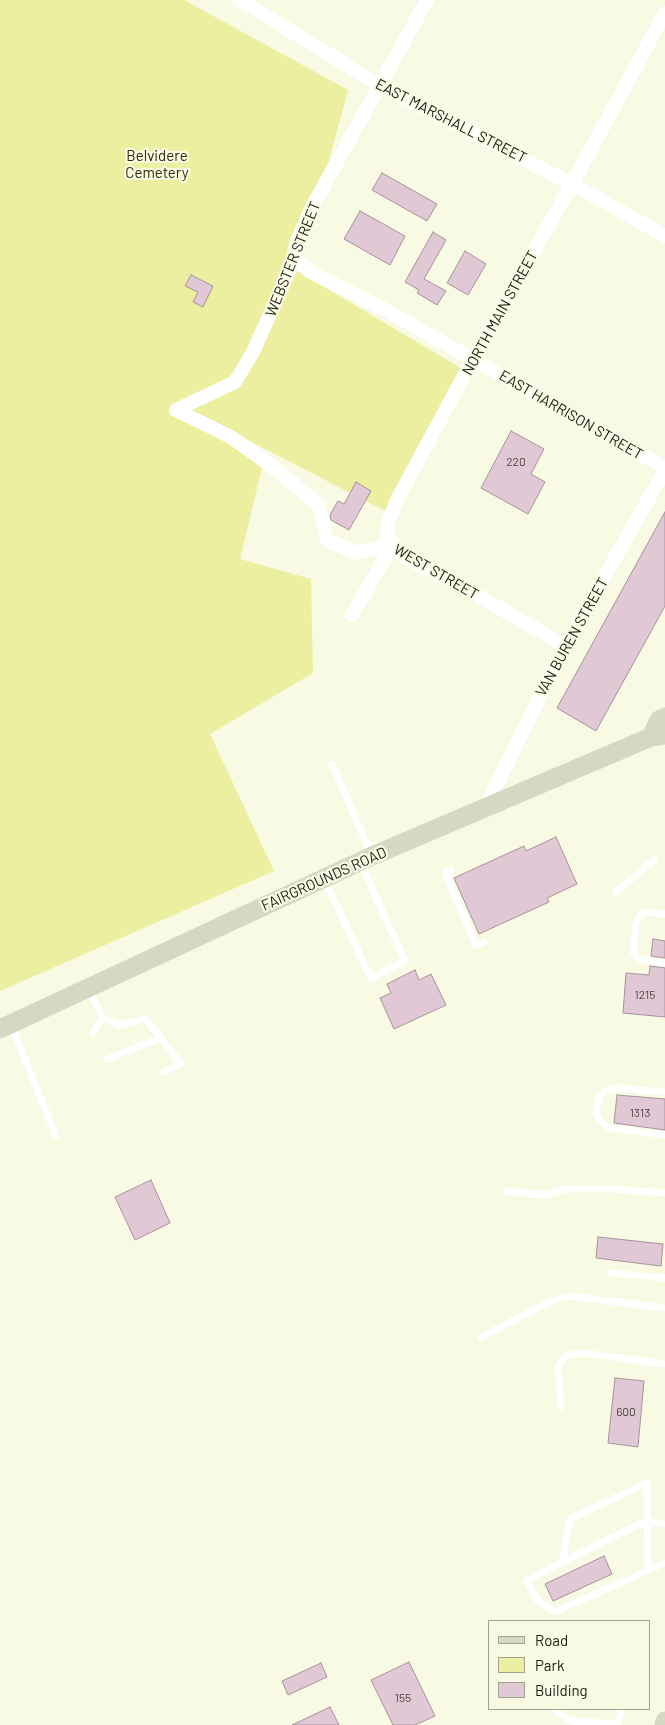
<!DOCTYPE html>
<html>
<head>
<meta charset="utf-8">
<style>
	body { margin:0 }
	#map { position:relative; width:665px; height:1725px; overflow:hidden; background:#f8fae3; font-family:Barlow,sans-serif }
	canvas { display:block }
	.legend { position:absolute; left:488px; top:1620px; width:162px; height:90px; box-sizing:border-box; background:#f8fae3; border:1px solid #a0a190; margin:0; padding:6px 9px; list-style:none; font-size:15px; color:#1b1b13 }
	.legend li { display:flex; align-items:center; gap:10px; height:25px }
	.legend b { width:25px; border:1px solid #a0a190 }
</style>
</head>
<body>
<div id="map">
<canvas width="665" height="1725"></canvas>
<ul class="legend">
<li><b style="height:6px;background:#d6d8c4"></b>Road</li>
<li><b style="height:14px;background:#ebef9f"></b>Park</li>
<li><b style="height:14px;background:#e0c9d4"></b>Building</li>
</ul>
</div>
<script>
const ctx = document.querySelector('canvas').getContext('2d');
ctx.lineJoin = 'round';
function fill(path, color) { ctx.fillStyle = color; ctx.fill(path, 'evenodd'); }
const poly = rows => new Path2D(rows.map(r => 'M' + r).join(''));
function stroke(path, color, width, dash) { ctx.strokeStyle = color; ctx.lineWidth = width; ctx.lineCap = dash ? 'butt' : 'round'; ctx.setLineDash(dash || []); ctx.stroke(path); }
function drawText(font, color, halo, rows, align = 'center') {
  ctx.font = font + ' Barlow,sans-serif'; ctx.lineWidth = 4.5; ctx.setLineDash([]); ctx.textBaseline = 'middle'; ctx.strokeStyle = halo; ctx.fillStyle = color; for (const [text, x, y, turn = 0] of rows) {
    ctx.save(); ctx.translate(x, y); ctx.rotate((+turn || 0) * Math.PI / 180); ctx.textAlign = isNaN(turn) ? turn : align; if (halo) ctx.strokeText(text, 0, 0); ctx.fillText(text, 0, 0); ctx.restore();
  }
}
fill(poly([
	[0,0,184,0,348,90,329,161,287,265,464,370,387,512,184,407,245,452,262,468,240,559,311,579,313,673,210,734,274,871,0,991]
]), '#ebef9f');
const building = poly([
	[382,173,437,204,427,221,372,190,382,173],
	[360,211,405,236,390,265,344,239,360,211],
	[433,232,446,240,424,279,446,291,437,305,417,293,419,290,405,282,433,232],
	[465,251,486,264,468,295,447,283,465,251],
	[191,275,213,286,203,307,193,302,198,292,185,286,191,275],
	[511,431,544,449,531,474,545,482,528,514,481,488,511,431],
	[356,482,371,491,349,530,331,520,330,515,338,501,344,504,356,482],
	[665,512,665,606,596,731,557,708,665,512],
	[556,837,577,884,547,898,549,902,479,934,454,878,524,846,526,851,556,837],
	[653,939,665,941,665,958,651,956,653,939],
	[650,966,665,968,665,1017,623,1013,626,973,649,975,650,966],
	[415,970,419,980,431,974,446,1005,394,1029,380,998,391,993,387,984,415,970],
	[617,1095,665,1099,665,1130,614,1123,617,1095],
	[151,1180,170,1223,135,1240,115,1197,151,1180],
	[598,1237,663,1244,661,1266,596,1258,598,1237],
	[615,1378,644,1381,638,1447,608,1443,615,1378],
	[604,1556,612,1574,553,1601,545,1584,604,1556],
	[409,1662,435,1716,415,1725,393,1725,371,1680,409,1662],
	[321,1663,327,1677,288,1695,282,1681,321,1663],
	[330,1707,339,1725,292,1725,330,1707]
]);
fill(building, '#e0c9d4');
stroke(building, '#a7919c', 1);
stroke(poly([
	[332,764,372,856],
	[451,870,445,873,476,945,484,942],
	[324,879,371,978,405,961,360,862],
	[616,892,654,860],
	[665,914,646,912,641,914,636,924,633,952,638,959,665,963],
	[89,989,103,1018,93,1032],
	[103,1018,121,1025,146,1019,181,1064,164,1072],
	[11,1024,56,1136],
	[107,1059,161,1038],
	[665,1092,617,1088,605,1091,599,1097,596,1113,601,1122,609,1128,665,1135],
	[506,1191,547,1195,565,1189,611,1189,665,1193],
	[610,1273,665,1278],
	[481,1337,551,1301,569,1296,665,1308],
	[561,1407,558,1367,567,1355,583,1353,665,1364],
	[665,1524,646,1521,562,1562,527,1581,538,1601,555,1612,665,1563],
	[562,1562,570,1519,647,1483,648,1570],
	[556,1709,558,1713,571,1721,618,1724,621,1709]
]), '#fff', 7);
stroke(poly([
	[240,0,379,85,572,184,665,236],
	[295,258,309,271,382,308,665,468],
	[176,410,235,382,253,352,295,258,294,253,296,244,311,209,427,0],
	[176,410,231,437,273,467,319,505,327,540,357,553,393,544,404,557,467,589,565,646],
	[352,615,393,544,387,532,388,522,398,498,473,359,572,184,665,13],
	[485,808,565,646,665,470]
]), '#fff', 14);
stroke(poly([
	[651,737,659,720,665,717],
	[0,1029,372,856,651,737,665,735],
	[664,1725,665,1721]
]), '#d6d8c4', 19);
drawText('12px', '#4c4643', null, [
	["220",516,462],
	["1215",645,995],
	["1313",640,1113],
	["600",626,1412],
	["155",403,1698]
]);
drawText('15px', '#1b1b13', '#f8fae3', [
	["EAST MARSHALL STREET",451,121,27],
	["WEBSTER STREET",293,259,-68],
	["NORTH MAIN STREET",500,313,-61],
	["EAST HARRISON STREET",571,415,30],
	["WEST STREET",436,572,30],
	["VAN BUREN STREET",572,637,-61],
	["FAIRGROUNDS ROAD",324,879,-24]
]);
drawText('15px', '#2c2d04', '#f8fae3', [
	["Belvidere",157,156],
	["Cemetery",157,173]
]);
</script>
</body>
</html>
